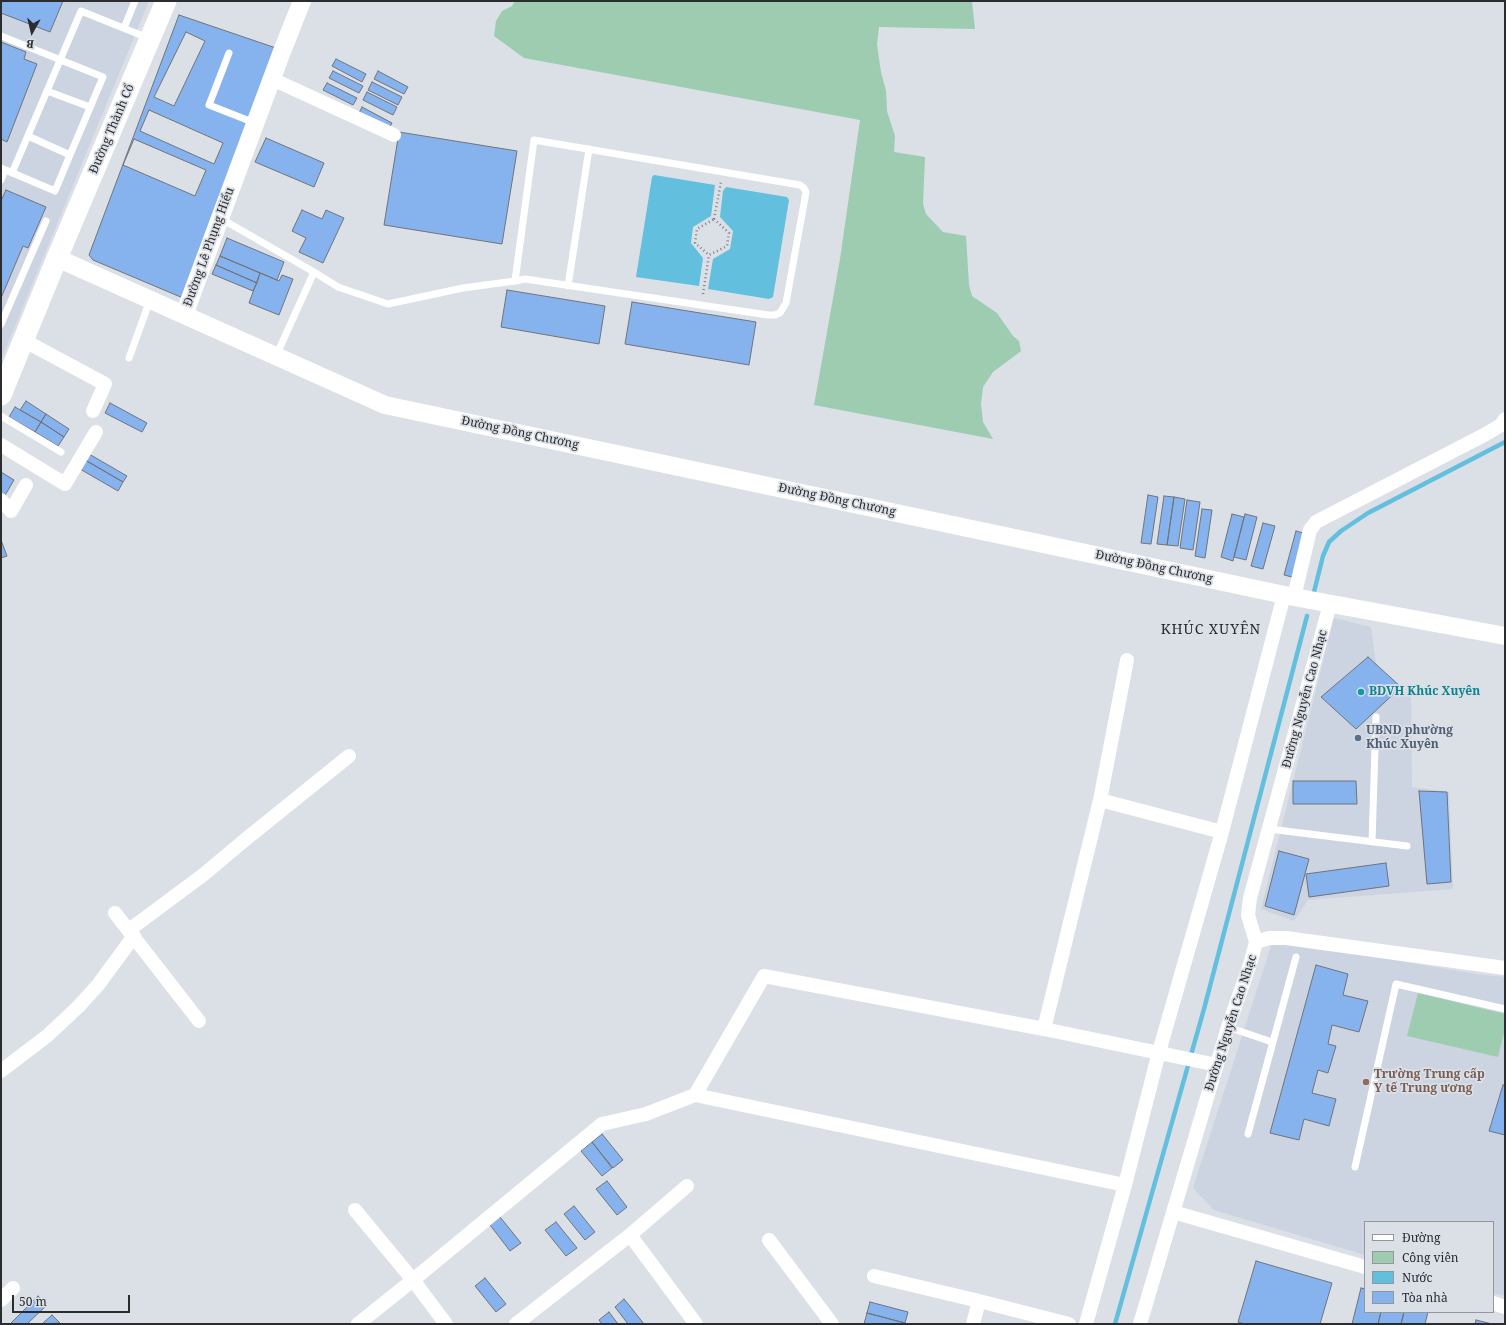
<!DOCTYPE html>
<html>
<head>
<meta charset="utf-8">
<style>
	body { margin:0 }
	#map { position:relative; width:1506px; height:1325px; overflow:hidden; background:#dbdfe6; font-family:"Noto Serif",serif }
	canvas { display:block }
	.frame { position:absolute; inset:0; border:2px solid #2a2c2e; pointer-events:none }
	.legend { position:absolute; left:1364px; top:1221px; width:130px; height:92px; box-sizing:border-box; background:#dbdfe6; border:1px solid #94979c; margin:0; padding:5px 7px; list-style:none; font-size:12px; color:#2a2c2e }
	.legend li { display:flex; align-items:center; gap:8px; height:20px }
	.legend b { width:20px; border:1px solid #94979c }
	.north { position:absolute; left:12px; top:12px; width:40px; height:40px; -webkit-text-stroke:3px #dbdfe6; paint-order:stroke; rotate:188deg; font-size:11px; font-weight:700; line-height:16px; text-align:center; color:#2a2c2e }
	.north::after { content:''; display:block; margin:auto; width:14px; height:18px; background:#2a2c2e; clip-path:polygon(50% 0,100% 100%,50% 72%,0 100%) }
	.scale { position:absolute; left:12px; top:1295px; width:118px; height:18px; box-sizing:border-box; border:2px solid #2a2c2e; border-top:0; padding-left:5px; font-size:12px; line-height:14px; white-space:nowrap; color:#2a2c2e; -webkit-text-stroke:3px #dbdfe6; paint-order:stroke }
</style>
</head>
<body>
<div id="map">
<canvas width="1506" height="1325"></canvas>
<div class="frame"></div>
<ul class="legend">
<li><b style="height:5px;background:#fff"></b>Đường</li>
<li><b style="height:11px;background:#9dccb1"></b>Công viên</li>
<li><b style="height:11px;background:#62bfde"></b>Nước</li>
<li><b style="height:11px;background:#86b3ee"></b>Tòa nhà</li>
</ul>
<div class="north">B</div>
<div class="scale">50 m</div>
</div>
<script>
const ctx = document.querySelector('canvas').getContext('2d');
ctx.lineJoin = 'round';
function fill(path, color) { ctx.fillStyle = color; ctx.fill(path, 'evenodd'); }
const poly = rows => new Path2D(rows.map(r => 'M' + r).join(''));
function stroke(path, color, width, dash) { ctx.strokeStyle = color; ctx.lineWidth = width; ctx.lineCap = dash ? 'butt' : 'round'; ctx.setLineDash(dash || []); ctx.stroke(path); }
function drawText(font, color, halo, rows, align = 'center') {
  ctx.font = font + ' "Noto Serif",serif'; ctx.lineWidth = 3.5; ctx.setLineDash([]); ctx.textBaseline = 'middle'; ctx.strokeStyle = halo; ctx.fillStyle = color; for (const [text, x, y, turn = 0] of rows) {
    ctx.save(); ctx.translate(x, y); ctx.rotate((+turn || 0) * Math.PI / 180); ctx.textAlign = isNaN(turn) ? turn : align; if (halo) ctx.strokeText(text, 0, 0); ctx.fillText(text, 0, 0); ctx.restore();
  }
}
fill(poly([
	[1,1,149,1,1,360],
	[1334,618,1371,627,1379,686,1411,695,1412,787,1449,792,1453,889,1308,900,1294,921,1261,909],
	[1280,941,1483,975,1505,977,1505,1296,1493,1293,1493,1222,1365,1222,1365,1255,1214,1210,1193,1188,1271,946]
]), '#cbd4e0');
fill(poly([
	[515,1,972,1,975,29,879,27,877,45,881,72,886,91,887,111,895,136,894,152,925,157,923,204,926,214,943,232,966,236,969,285,972,296,997,313,1013,336,1019,341,1021,351,993,372,983,387,981,404,983,422,993,439,814,405,840,259,860,120,524,58,494,36,496,21,502,11,512,6],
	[1418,993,1505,1014,1505,1029,1498,1057,1407,1036]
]), '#9dccb1');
fill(poly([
	[654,175,715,185,711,216,693,227,691,243,703,258,699,286,636,277,652,177],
	[726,187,787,197,789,200,773,297,769,299,708,289,713,259,730,249,733,231,720,217,723,191]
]), '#62bfde');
stroke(poly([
	[1313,596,1323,556,1329,542,1341,531,1368,513,1505,442],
	[1115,1324,1204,1009,1307,616]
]), '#62bfde', 4.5);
const building = poly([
	[1,1,63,1,50,32,1,13,1,1],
	[179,15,276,48,183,298,93,260,89,255,179,15],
	[186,32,205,41,174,106,154,97,186,32],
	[1,42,26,52,24,59,37,64,7,142,1,139,1,42],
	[336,59,366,74,362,82,332,66,336,59],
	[333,71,363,86,359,93,329,78,333,71],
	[378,71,408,87,404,94,374,79,378,71],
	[372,82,402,97,398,105,368,90,372,82],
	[327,83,357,98,353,105,323,90,327,83],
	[367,92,397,107,393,115,363,100,367,92],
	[362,107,392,123,388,130,358,115,362,107],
	[149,110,223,143,214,164,140,131,149,110],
	[399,132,517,151,502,244,384,225,399,132],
	[266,138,324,163,314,187,255,162,266,138],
	[134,139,206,170,195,196,123,165,134,139],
	[6,190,46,207,28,248,23,246,1,298,1,201,6,190],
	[302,210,322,219,326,210,344,218,323,263,299,252,306,238,292,231,302,210],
	[227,238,284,262,277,280,220,256,227,238],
	[220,256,260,273,257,283,216,265,220,256],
	[216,265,257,283,253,291,212,274,216,265],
	[260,273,279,281,282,275,293,279,279,315,249,303,260,273],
	[507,290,605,306,599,344,501,327,507,290],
	[632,302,756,322,749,365,625,344,632,302],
	[26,401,46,414,41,422,20,410,26,401],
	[110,403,147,423,142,432,105,413,110,403],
	[15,407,41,422,35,432,9,417,15,407],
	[46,414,69,429,64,437,41,422,46,414],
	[41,422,64,437,58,446,35,432,41,422],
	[89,454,127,476,123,482,85,460,89,454],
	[85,460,123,482,118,491,80,469,85,460],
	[1,472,14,480,4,497,1,494,1,472],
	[1148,495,1158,497,1151,544,1141,543,1148,495],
	[1164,496,1174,497,1167,545,1157,544,1164,496],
	[1174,497,1185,499,1178,546,1167,545,1174,497],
	[1187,500,1200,502,1193,550,1180,548,1187,500],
	[1202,509,1212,510,1205,558,1195,556,1202,509],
	[1232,514,1244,517,1233,561,1221,557,1232,514],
	[1245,514,1257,517,1246,560,1234,557,1245,514],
	[1263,523,1275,526,1263,569,1251,566,1263,523],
	[1296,531,1307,534,1296,578,1284,575,1296,531],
	[1,540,7,556,1,558,1,540],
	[1368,657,1401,687,1356,729,1321,697,1368,657],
	[1293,781,1356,781,1357,804,1293,804,1293,781],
	[1419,791,1447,792,1451,882,1427,884,1419,791],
	[1279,851,1309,859,1294,915,1265,906,1279,851],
	[1386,863,1389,886,1309,897,1306,874,1386,863],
	[1316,965,1348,974,1343,995,1368,1001,1359,1032,1332,1025,1328,1044,1336,1046,1328,1073,1318,1070,1312,1093,1336,1099,1329,1126,1304,1119,1299,1140,1270,1133,1316,965],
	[1503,1085,1505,1086,1505,1135,1489,1131,1503,1085],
	[602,1134,623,1160,613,1168,592,1142,602,1134],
	[592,1142,612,1168,602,1176,581,1151,592,1142],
	[607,1181,627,1207,617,1215,596,1189,607,1181],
	[574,1206,595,1232,585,1240,564,1214,574,1206],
	[500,1217,521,1243,510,1251,490,1225,500,1217],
	[556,1222,577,1248,566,1256,545,1230,556,1222],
	[1256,1261,1332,1283,1320,1324,1245,1324,1238,1322,1256,1261],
	[485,1278,506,1304,496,1312,475,1286,485,1278],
	[1361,1288,1365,1289,1365,1312,1381,1312,1378,1324,1352,1324,1361,1288],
	[38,1296,47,1305,27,1324,10,1324,38,1296],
	[624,1299,629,1305,644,1324,628,1324,615,1307,624,1299],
	[870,1302,908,1312,905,1323,867,1313,870,1302],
	[609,1312,618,1324,602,1324,599,1320,609,1312],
	[1381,1312,1404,1312,1401,1324,1378,1324,1381,1312],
	[1404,1312,1428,1312,1425,1324,1401,1324,1404,1312],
	[867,1313,905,1323,904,1324,864,1324,867,1313],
	[52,1315,60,1323,42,1324,52,1315],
	[1476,1320,1492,1324,1475,1324,1476,1320]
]);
fill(building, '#86b3ee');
stroke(building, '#707479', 1);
stroke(poly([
	[714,219,729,233,727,246,709,255,695,243,697,229,714,219],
	[714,219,721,182],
	[703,294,709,255]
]), '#7e8185', 2.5, [1, 3]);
stroke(poly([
	[124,28,135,1],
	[1,36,103,77,70,155,28,136],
	[229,53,209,105,255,123],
	[47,91,90,107],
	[1,168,55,191,70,155],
	[12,173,81,11,148,38],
	[1,180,5,170],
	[220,218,314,272,276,356],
	[314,272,338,287,388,304,463,288,515,281,525,279,768,315,775,315,780,313,786,303,806,192,804,188,800,185,534,140,515,281],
	[568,286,589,149],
	[1,324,46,221],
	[129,358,150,300],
	[1,416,61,452],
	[1269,829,1407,846],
	[1372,842,1376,717],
	[1228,1027,1272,1042],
	[1248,1134,1296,957],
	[1355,1167,1396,984,1505,1009]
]), '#fff', 7);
stroke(poly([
	[272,79,394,135],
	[23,340,105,384,93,411],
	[1,445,65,484,96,432],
	[1,500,11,511,26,485],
	[1294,597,1310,530,1316,522,1486,434,1501,425,1505,419],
	[1100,800,1222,832],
	[115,913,199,1021],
	[129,930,203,875,246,839,349,756],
	[1256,942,1269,938,1286,938,1505,968],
	[1044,1029,1217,1065],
	[1,1071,47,1036,78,1007,98,985,134,936],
	[1125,1185,695,1095,764,976,1044,1029,1100,800,1127,660],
	[355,1210,413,1280,358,1324],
	[1173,1212,1365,1267],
	[630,1235,696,1324],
	[769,1240,832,1324],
	[874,1276,979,1301,1069,1324],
	[1,1300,13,1288],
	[1493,1303,1505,1307],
	[446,1324,413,1280,602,1124,646,1114,695,1095],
	[516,1324,630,1235,687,1186],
	[973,1324,979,1301],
	[1086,1324,1125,1185,1159,1052,1222,832,1284,595],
	[1140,1324,1228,1027,1251,961,1256,942,1248,915,1250,898,1330,604]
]), '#fff', 14);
stroke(poly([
	[57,258,385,405,1294,597,1505,636],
	[184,315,281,54,302,1]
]), '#fff', 18);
stroke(poly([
	[1,395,57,258,166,1]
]), '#fff', 21);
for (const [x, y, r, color] of [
	[1361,692,4,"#0f9aa8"],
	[1358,738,4,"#5c6f8a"],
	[1366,1082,4,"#8d6e63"]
]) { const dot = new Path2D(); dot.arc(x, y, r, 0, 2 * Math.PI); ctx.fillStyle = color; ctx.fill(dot); stroke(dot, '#dbdfe6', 1.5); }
drawText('12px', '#2a2c2e', '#dbdfe6', [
	["Đường Thành Cổ",112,129,-67],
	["Đường Lê Phụng Hiểu",209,247,-70],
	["Đường Đồng Chương",520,433,12],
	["Đường Đồng Chương",837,500,12],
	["Đường Đồng Chương",1154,567,12],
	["Đường Nguyễn Cao Nhạc",1305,699,-75],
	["Đường Nguyễn Cao Nhạc",1231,1023,-72]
]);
drawText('bold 12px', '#0d838f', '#dbdfe6', [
	["BDVH Khúc Xuyên",1369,692]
], 'left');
drawText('bold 12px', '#4e5e75', '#dbdfe6', [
	["UBND phường",1366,731],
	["Khúc Xuyên",1366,745]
], 'left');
drawText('bold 12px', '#785e54', '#dbdfe6', [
	["Trường Trung cấp",1374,1075],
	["Y tế Trung ương",1374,1089]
], 'left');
ctx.letterSpacing = '1px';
drawText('14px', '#2a2c2e', '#dbdfe6', [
	["KHÚC XUYÊN",1211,630]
]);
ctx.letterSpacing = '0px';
</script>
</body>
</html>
